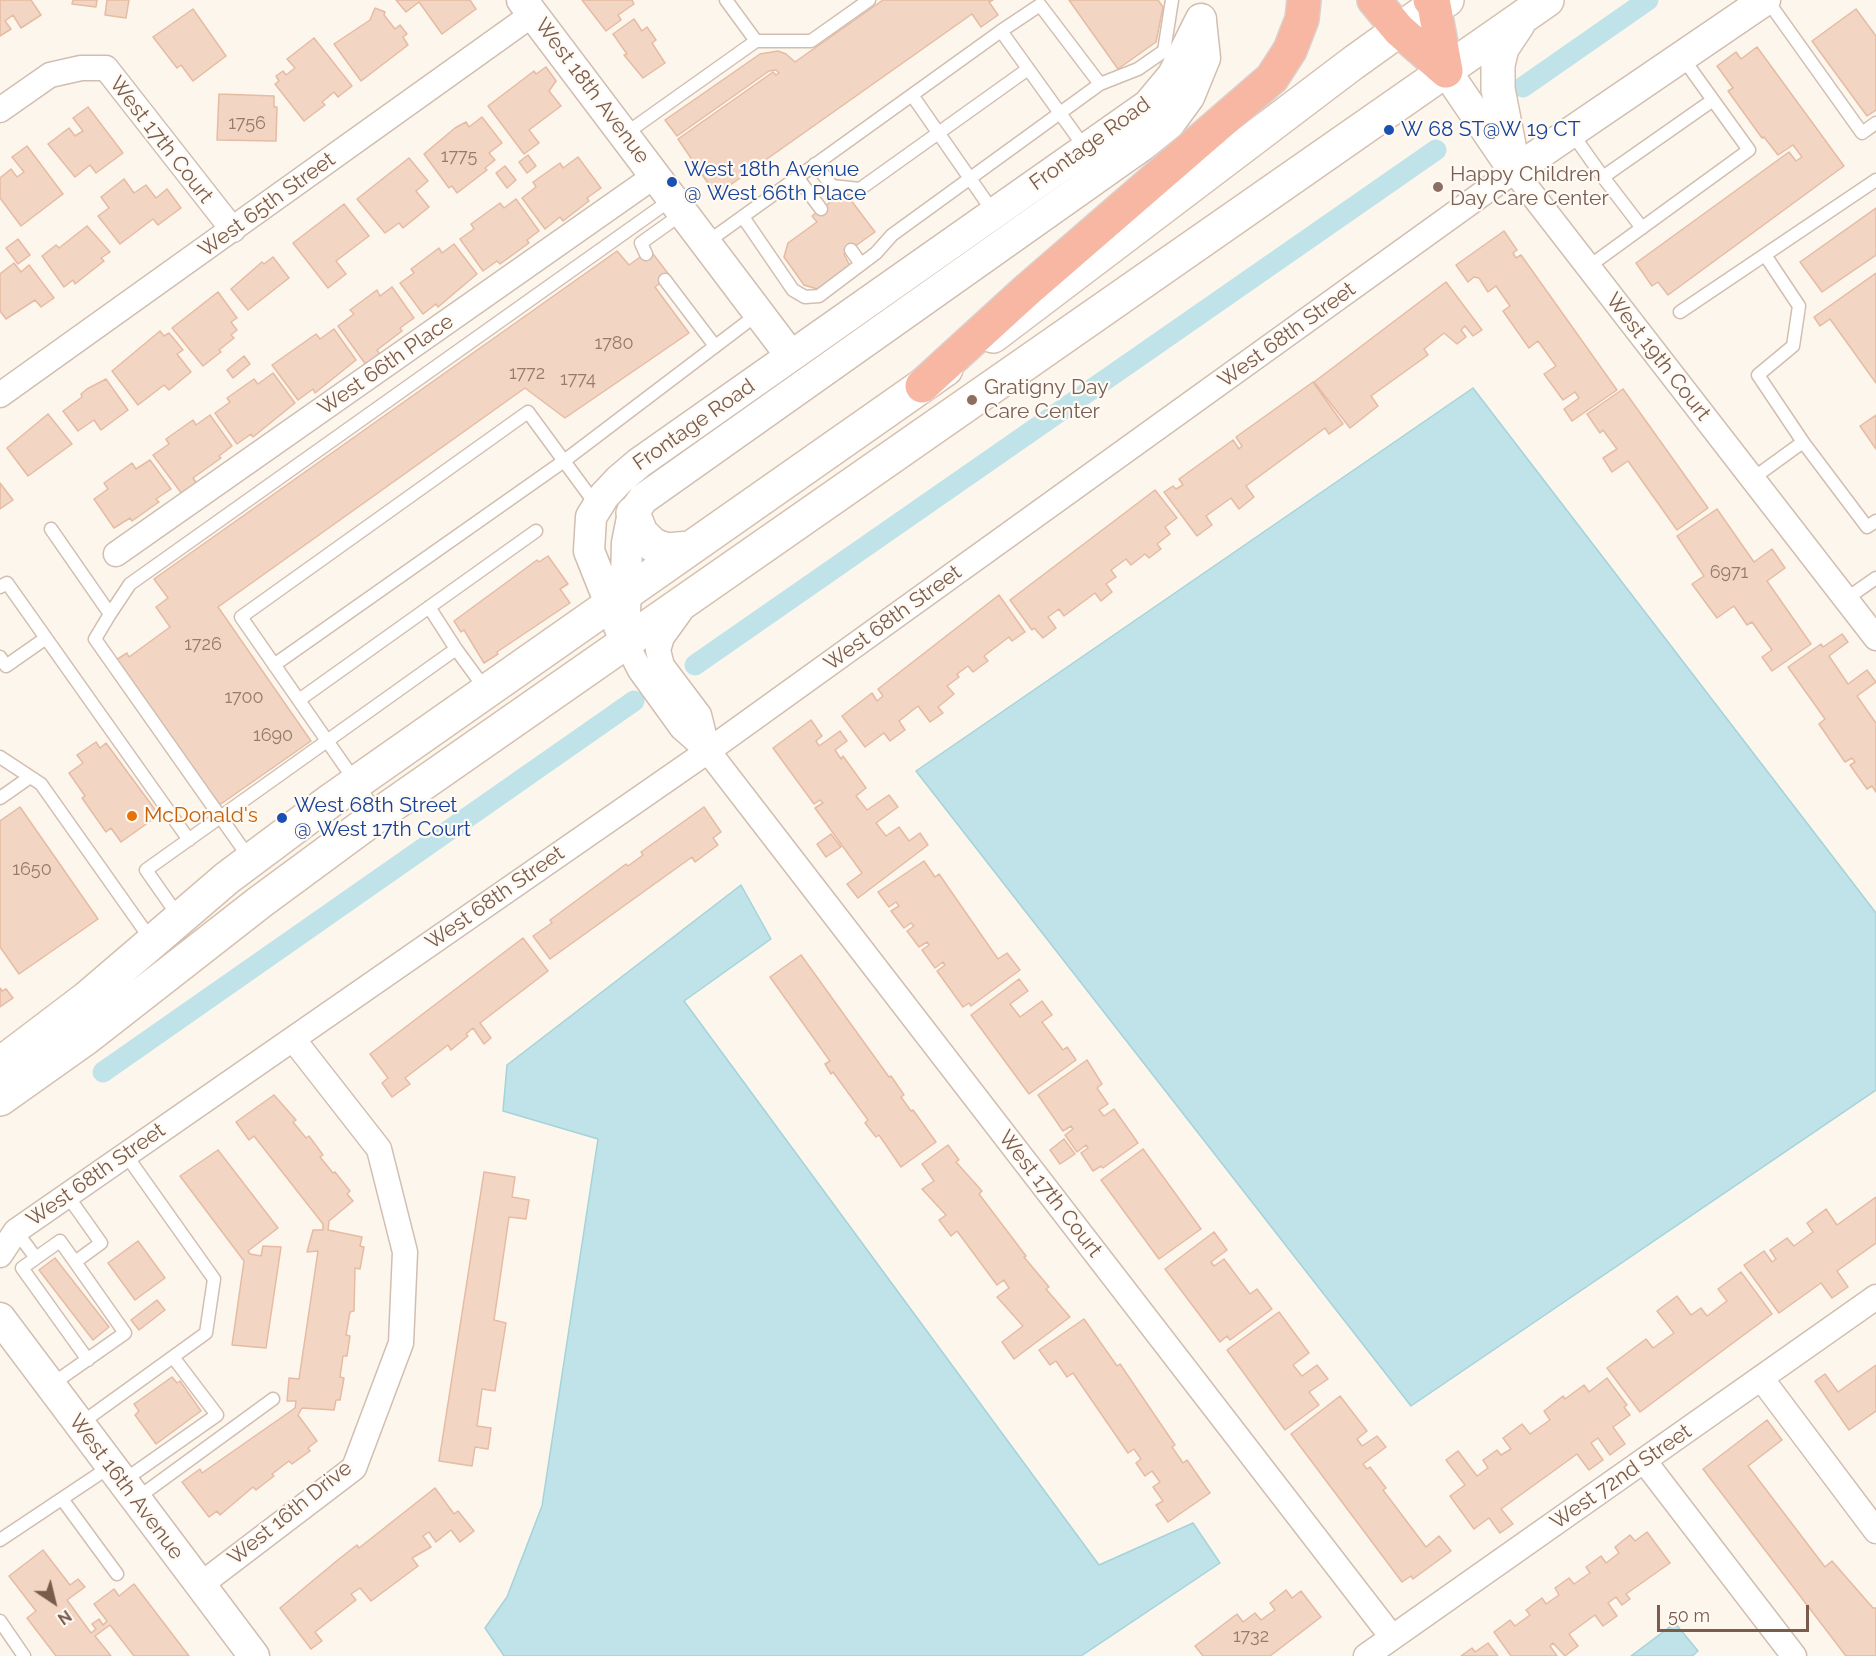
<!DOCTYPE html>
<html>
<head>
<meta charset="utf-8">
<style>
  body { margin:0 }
  #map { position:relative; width:1876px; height:1656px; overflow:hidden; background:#fdf6ec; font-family:Raleway,sans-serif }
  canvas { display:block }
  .north { position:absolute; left:24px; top:1572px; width:60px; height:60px; -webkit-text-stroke:4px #fffaf3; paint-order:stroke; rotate:145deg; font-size:16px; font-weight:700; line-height:24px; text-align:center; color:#7a5c4d }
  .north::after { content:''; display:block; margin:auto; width:21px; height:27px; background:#7a5c4d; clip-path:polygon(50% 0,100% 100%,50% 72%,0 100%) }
  .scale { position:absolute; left:1657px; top:1605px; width:152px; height:27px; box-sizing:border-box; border:3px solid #7a5c4d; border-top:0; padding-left:8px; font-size:18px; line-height:21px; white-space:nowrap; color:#7a5c4d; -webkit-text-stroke:4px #fffaf3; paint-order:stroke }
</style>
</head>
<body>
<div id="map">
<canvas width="1876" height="1656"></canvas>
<div class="north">N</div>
<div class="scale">50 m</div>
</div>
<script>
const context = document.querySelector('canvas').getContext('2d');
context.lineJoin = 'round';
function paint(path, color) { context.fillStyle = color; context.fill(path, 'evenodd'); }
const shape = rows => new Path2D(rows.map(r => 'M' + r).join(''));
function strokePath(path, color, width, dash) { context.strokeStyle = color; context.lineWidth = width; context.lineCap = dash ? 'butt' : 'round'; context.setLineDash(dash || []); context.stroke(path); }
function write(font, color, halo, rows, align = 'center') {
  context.font = font + ' Raleway,sans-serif'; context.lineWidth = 4.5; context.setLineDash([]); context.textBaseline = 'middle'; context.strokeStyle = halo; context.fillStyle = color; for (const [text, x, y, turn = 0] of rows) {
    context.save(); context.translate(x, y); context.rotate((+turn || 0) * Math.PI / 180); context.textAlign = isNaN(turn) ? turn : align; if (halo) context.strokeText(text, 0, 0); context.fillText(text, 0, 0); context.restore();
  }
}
const water = shape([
  [1473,388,1876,913,1876,1090,1411,1406,916,771,1473,388],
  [741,885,771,939,684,1001,1099,1565,1193,1523,1220,1563,1081,1656,504,1656,485,1628,507,1597,542,1506,598,1139,503,1111,507,1065,741,885],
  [1675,1623,1698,1651,1692,1656,1631,1656,1675,1623]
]);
const canal = shape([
  [1523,87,1648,0],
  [695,665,1436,150],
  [103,1072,634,701]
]);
const building = shape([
  [0,0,31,0,41,15,21,28,13,15,5,21,11,29,0,36,0,0],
  [73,0,97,0,96,7,72,4,73,0],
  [107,0,129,0,126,18,105,15,107,0],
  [396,0,470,0,476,9,442,34,419,2,406,12,396,0],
  [582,0,632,0,634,4,618,15,621,20,606,31,582,0],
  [883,0,993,0,989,2,998,15,981,27,972,14,716,195,678,139,773,72,776,75,779,73,776,70,769,71,677,136,665,120,760,54,778,51,786,54,795,62,883,0],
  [1069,0,1158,0,1163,7,1156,42,1118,69,1069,0],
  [375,8,385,12,384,15,395,29,400,25,407,34,403,37,408,45,361,81,334,44,370,20,375,8],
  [193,9,226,56,193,81,181,65,177,68,153,37,193,9],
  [1856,9,1876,36,1876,110,1867,116,1812,41,1856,9],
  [634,19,642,31,647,27,656,40,652,43,665,63,643,78,624,55,627,54,613,34,634,19],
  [314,38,352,86,338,97,334,92,322,102,325,105,304,121,275,84,279,81,276,76,283,71,286,75,295,68,287,59,314,38],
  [1757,47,1844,166,1668,295,1658,282,1652,286,1636,263,1789,152,1796,161,1802,157,1793,145,1778,155,1764,137,1762,138,1728,91,1733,88,1717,66,1736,52,1741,59,1757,47],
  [546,67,556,81,549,91,561,106,529,130,539,143,524,154,488,106,534,71,536,74,546,67],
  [219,94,274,96,274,107,277,107,276,141,217,140,219,94],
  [88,107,123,153,96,173,90,165,75,177,48,144,69,128,75,136,83,131,73,118,88,107],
  [482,117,502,143,489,153,495,160,485,168,487,170,457,193,452,186,449,188,424,154,455,128,466,122,469,127,482,117],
  [27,146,63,194,21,226,0,198,0,178,11,169,17,177,24,172,12,157,27,146],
  [528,155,536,166,527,173,519,162,528,155],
  [578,157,601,188,587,198,589,201,563,221,560,217,545,229,522,198,536,187,533,182,560,163,563,168,578,157],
  [409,158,428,181,416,191,429,207,403,228,399,223,385,233,357,199,409,158],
  [505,166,516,180,507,188,496,173,505,166],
  [124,179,134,193,146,185,156,198,167,189,181,208,158,225,153,219,120,244,98,216,109,208,101,197,124,179],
  [844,191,875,232,844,254,850,266,817,289,804,285,784,257,788,243,817,222,812,216,833,200,830,197,844,191],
  [516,199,539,231,527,240,529,243,500,264,497,261,483,271,460,239,474,229,471,224,500,203,504,208,516,199],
  [344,204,369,236,336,261,346,274,328,288,293,243,344,204],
  [1876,208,1876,255,1822,292,1800,262,1876,208],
  [87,226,110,252,101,258,104,261,75,284,73,280,64,287,42,256,56,245,59,248,87,226],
  [1504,231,1517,250,1513,253,1516,258,1521,255,1617,390,1572,421,1564,409,1579,398,1575,392,1563,400,1544,374,1556,366,1538,341,1529,348,1503,311,1510,306,1496,286,1488,292,1479,278,1474,277,1468,282,1456,265,1504,231],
  [18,239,30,255,18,264,6,248,18,239],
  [454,244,477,274,438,307,436,304,423,314,400,283,414,273,411,269,439,248,442,253,454,244],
  [650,250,670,276,655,287,689,333,565,418,525,388,218,607,311,741,218,806,116,660,127,653,129,657,170,627,156,607,168,598,154,579,617,251,629,265,650,250],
  [273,257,289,278,248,310,231,289,262,262,264,264,273,257],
  [14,263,21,272,29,265,54,298,41,307,35,300,6,319,0,311,0,274,14,263],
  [1876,273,1876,383,1830,319,1820,326,1814,317,1876,273],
  [1446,282,1482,330,1473,336,1465,326,1461,330,1466,337,1457,344,1444,333,1424,349,1428,355,1371,396,1378,406,1350,428,1314,382,1446,282],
  [392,287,414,318,400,328,402,331,377,350,383,359,369,369,338,326,354,314,350,310,377,290,380,296,392,287],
  [218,292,237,318,231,322,237,330,231,335,234,338,219,350,221,352,203,366,172,328,218,292],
  [334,329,356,360,315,393,313,389,298,400,272,365,316,334,320,339,334,329],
  [160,331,164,336,169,333,183,350,177,354,191,372,169,390,164,385,138,405,112,371,160,331],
  [244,356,250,364,233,378,227,370,244,356],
  [273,373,295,403,253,437,251,434,237,444,215,413,230,402,227,398,254,379,258,384,273,373],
  [106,379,128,410,101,430,94,420,78,431,63,411,82,397,81,394,87,389,106,379],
  [1313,382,1343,424,1329,434,1325,428,1246,486,1254,497,1239,509,1231,498,1206,516,1212,525,1197,536,1164,492,1173,486,1176,489,1183,485,1179,479,1233,440,1239,449,1242,446,1236,437,1313,382],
  [1623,389,1708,508,1677,530,1628,461,1612,472,1603,458,1617,449,1603,430,1600,433,1587,414,1623,389],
  [48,414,72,444,28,476,7,448,48,414],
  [210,415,232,446,219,456,221,458,193,478,200,488,185,498,153,455,169,444,166,439,193,420,196,425,210,415],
  [1876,415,1876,449,1860,426,1876,415],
  [150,460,171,489,156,499,159,502,132,521,130,518,114,528,94,499,108,489,104,483,132,463,136,469,150,460],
  [0,483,13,500,0,509,0,483],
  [1155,490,1177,518,1165,527,1170,534,1157,544,1161,549,1149,558,1145,554,1131,565,1126,559,1111,570,1116,577,1106,584,1112,592,1101,601,1095,593,1064,616,1059,609,1048,617,1056,628,1043,638,1034,628,1032,630,1010,600,1155,490],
  [1717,509,1754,562,1772,549,1785,568,1767,581,1811,644,1772,671,1762,657,1772,650,1752,622,1747,625,1734,606,1717,618,1692,584,1704,576,1677,536,1717,509],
  [548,556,568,584,560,589,570,603,497,652,498,654,484,663,464,630,461,632,454,621,537,560,539,562,548,556],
  [999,595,1025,632,1012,641,1009,637,984,656,988,661,973,672,968,666,957,674,959,677,947,686,954,694,938,707,943,713,930,722,918,706,899,721,905,730,890,741,884,733,865,747,842,716,872,693,877,701,883,696,878,689,999,595],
  [1842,634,1848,642,1829,656,1848,684,1867,670,1876,682,1857,696,1876,723,1876,792,1872,786,1867,789,1850,765,1855,762,1852,758,1845,762,1819,724,1825,719,1788,667,1821,644,1823,647,1842,634],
  [811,720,822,736,816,741,819,746,840,731,847,741,835,750,841,759,843,756,866,788,856,796,867,810,889,795,898,807,876,823,886,836,899,827,909,841,920,833,928,845,858,898,847,884,862,873,815,808,823,803,820,800,814,804,773,748,811,720],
  [96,742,100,748,106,743,159,815,121,842,111,828,106,832,82,798,85,796,69,773,83,763,77,755,96,742],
  [20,807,98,919,19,974,0,947,0,821,20,807],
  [704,807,721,832,713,838,718,845,695,862,692,857,550,959,533,936,552,923,550,920,626,864,628,866,643,855,641,852,704,807],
  [831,834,841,847,826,857,817,844,831,834],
  [924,861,935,877,939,874,998,959,1007,953,1020,970,971,1006,969,1003,963,1007,937,971,945,965,943,962,935,968,922,950,929,945,927,942,919,947,907,931,914,926,911,923,904,928,891,911,899,906,896,902,889,907,878,892,924,861],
  [523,938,548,971,480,1023,491,1038,484,1044,473,1028,466,1034,468,1036,451,1050,448,1045,405,1078,410,1084,392,1097,382,1083,388,1078,370,1054,523,938],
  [801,955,889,1077,891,1076,904,1095,901,1097,911,1111,913,1110,936,1142,901,1167,879,1135,876,1137,865,1123,868,1120,833,1072,831,1074,825,1064,830,1061,770,977,801,955],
  [1019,979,1028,991,1010,1004,1020,1017,1042,1001,1052,1015,1042,1022,1063,1050,1067,1047,1076,1060,1029,1094,971,1015,1019,979],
  [0,988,2,991,6,989,13,998,0,1007,0,988],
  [1087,1060,1102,1084,1097,1088,1108,1104,1099,1110,1104,1116,1114,1109,1138,1143,1103,1168,1101,1166,1093,1171,1081,1153,1088,1148,1086,1145,1077,1152,1065,1135,1073,1129,1071,1126,1063,1131,1038,1095,1087,1060],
  [274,1095,296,1120,293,1122,306,1138,309,1136,323,1155,320,1157,333,1173,335,1172,350,1191,347,1194,353,1201,329,1221,328,1230,362,1237,360,1246,364,1247,360,1269,355,1268,354,1311,350,1312,346,1335,350,1336,347,1356,343,1356,340,1377,344,1378,340,1400,336,1400,334,1410,302,1408,298,1415,317,1441,308,1448,310,1451,292,1464,289,1461,272,1474,274,1476,256,1490,253,1487,220,1515,217,1511,209,1517,182,1482,200,1469,202,1473,295,1408,296,1401,287,1401,289,1378,299,1379,318,1251,307,1252,313,1230,323,1230,323,1224,254,1136,249,1140,236,1122,274,1095],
  [1064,1139,1075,1154,1060,1164,1050,1150,1064,1139],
  [948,1145,959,1160,956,1162,982,1191,979,1194,1026,1256,1024,1257,1049,1287,1046,1289,1070,1317,1014,1359,1002,1342,1023,1326,997,1297,1009,1288,1004,1280,997,1285,957,1231,951,1236,939,1220,946,1215,922,1189,934,1181,922,1164,948,1145],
  [1143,1149,1201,1229,1159,1259,1101,1180,1143,1149],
  [218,1150,278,1228,248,1251,250,1254,261,1256,263,1246,281,1247,266,1348,232,1345,244,1261,180,1176,218,1150],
  [484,1172,515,1177,512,1197,529,1200,526,1219,509,1217,494,1320,506,1323,495,1391,482,1389,477,1426,491,1428,488,1449,475,1447,472,1466,439,1461,484,1172],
  [1876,1197,1876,1243,1837,1271,1848,1287,1832,1298,1821,1283,1779,1313,1744,1265,1764,1251,1772,1262,1776,1259,1770,1250,1787,1238,1794,1246,1813,1232,1807,1223,1826,1209,1837,1225,1876,1197],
  [1214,1232,1227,1250,1211,1262,1214,1266,1224,1259,1250,1294,1257,1289,1272,1309,1230,1340,1227,1336,1220,1342,1165,1269,1214,1232],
  [138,1241,165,1278,135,1300,108,1263,138,1241],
  [55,1258,109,1327,93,1340,39,1270,55,1258],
  [1741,1272,1772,1314,1640,1412,1607,1368,1646,1339,1653,1348,1674,1333,1657,1311,1677,1296,1691,1315,1701,1308,1707,1316,1727,1301,1718,1289,1741,1272],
  [157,1300,165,1310,139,1330,131,1320,157,1300],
  [1279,1312,1309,1353,1293,1365,1302,1376,1317,1365,1328,1379,1309,1392,1319,1405,1285,1430,1227,1350,1279,1312],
  [1084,1319,1117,1366,1120,1364,1175,1445,1172,1447,1183,1463,1187,1460,1210,1493,1168,1522,1156,1505,1163,1501,1153,1487,1160,1482,1152,1471,1145,1476,1136,1463,1141,1459,1134,1449,1128,1453,1073,1373,1067,1377,1056,1361,1050,1365,1039,1350,1084,1319],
  [1876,1365,1876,1411,1849,1430,1815,1381,1825,1374,1838,1392,1876,1365],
  [172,1377,177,1383,180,1381,201,1411,156,1444,135,1415,139,1411,134,1404,172,1377],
  [1607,1378,1627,1405,1624,1407,1630,1415,1613,1427,1625,1444,1610,1455,1598,1438,1591,1443,1603,1460,1589,1470,1577,1454,1501,1509,1513,1524,1500,1533,1489,1518,1474,1529,1450,1496,1465,1485,1446,1460,1458,1451,1477,1476,1488,1468,1483,1460,1497,1450,1501,1455,1511,1449,1503,1438,1522,1424,1530,1434,1550,1420,1544,1411,1563,1396,1565,1399,1584,1385,1589,1392,1607,1378],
  [1340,1396,1367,1431,1357,1439,1362,1446,1377,1436,1386,1447,1363,1464,1367,1469,1370,1467,1386,1488,1383,1490,1426,1547,1439,1536,1451,1551,1413,1579,1411,1576,1402,1582,1291,1434,1340,1396],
  [1767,1420,1782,1440,1748,1466,1825,1567,1832,1561,1873,1608,1876,1608,1876,1656,1846,1656,1703,1469,1767,1420],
  [435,1488,454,1514,458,1511,474,1531,460,1542,451,1530,436,1542,429,1532,423,1536,431,1547,412,1558,418,1566,371,1601,360,1588,351,1594,356,1600,315,1632,322,1641,311,1649,280,1608,339,1559,357,1545,359,1548,435,1488],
  [1647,1532,1670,1563,1626,1594,1630,1599,1622,1605,1616,1597,1608,1603,1617,1616,1603,1626,1595,1615,1569,1634,1578,1646,1565,1656,1553,1643,1550,1646,1557,1656,1511,1656,1494,1632,1510,1620,1515,1626,1530,1615,1526,1610,1542,1598,1546,1604,1559,1595,1555,1588,1569,1578,1574,1584,1590,1573,1586,1567,1601,1556,1606,1563,1619,1553,1615,1547,1630,1535,1635,1541,1647,1532],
  [43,1550,70,1585,78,1579,85,1587,67,1600,91,1633,96,1629,92,1624,99,1619,103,1625,107,1621,94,1604,114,1589,119,1596,134,1584,189,1656,134,1656,110,1625,95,1636,111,1656,56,1656,27,1618,36,1611,9,1576,43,1550],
  [1286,1590,1292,1598,1301,1591,1321,1617,1270,1656,1203,1656,1195,1646,1237,1614,1243,1622,1255,1613,1261,1620,1275,1610,1270,1603,1286,1590],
  [1488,1643,1498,1656,1461,1656,1472,1648,1475,1652,1488,1643]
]);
const service = shape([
  [726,0,756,41],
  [1767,0,1862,133,1876,123],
  [1100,84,1138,69,1164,51,1172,0],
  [912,95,994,213],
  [1571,132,1603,177],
  [625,134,756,41,811,41,869,0],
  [815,164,832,186,860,189,1028,69],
  [797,177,821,209],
  [743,217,793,290,805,297,819,296,876,253,892,235,1100,84,1040,5,1001,31],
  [1642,228,1603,177,1713,100],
  [706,243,1001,31,1085,148],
  [851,250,861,264],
  [646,254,641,243,683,213],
  [1765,255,1799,306,1793,346,1758,375,1803,442],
  [1588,267,1749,150,1682,57],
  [665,280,715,346],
  [1680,312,1876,180],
  [1752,479,1803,442,1867,527,1876,521],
  [51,529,110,614],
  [0,587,7,583,189,840],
  [1846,599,1876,578],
  [429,607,456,649],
  [0,657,6,666,46,638],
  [274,665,564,461,759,313],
  [299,700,536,531],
  [0,757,41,784,152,941],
  [0,798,30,777],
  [378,814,241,617,528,412,597,506],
  [250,859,95,639,110,614,130,584,672,199],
  [179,917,146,870,456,649,486,690],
  [16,1231,36,1258,22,1268,88,1360],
  [36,1258,60,1241,75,1262],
  [51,1385,125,1333,75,1262,101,1243,67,1195],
  [80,1424,206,1333,214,1279,126,1155],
  [123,1481,217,1415,173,1357],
  [62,1499,117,1574],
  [136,1499,273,1399],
  [0,1540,111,1466],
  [0,1621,24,1656]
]);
const minor = shape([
  [0,110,50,75,81,68,106,68,233,230],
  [0,395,533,14],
  [116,554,656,175],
  [680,612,662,637,658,650,662,666,699,715,708,751],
  [625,641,640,670,682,728,708,751,1392,1637],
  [0,1255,16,1231,708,751,1514,171,1876,638],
  [1761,1378,1876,1531],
  [1645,1462,1794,1656],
  [199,1586,354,1468,401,1343,405,1252,379,1149,293,1039],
  [1366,1656,1876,1297]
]);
const tertiary = shape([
  [522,0,791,356],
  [1446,71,1514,171,1765,0],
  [625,615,627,543,633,513,643,499,1143,145,1170,123,1189,97,1205,58,1201,21],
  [625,641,589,551,591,517,604,496,619,480,639,463,1148,105,1173,75,1201,19],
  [0,1318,254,1656]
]);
const secondary = shape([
  [1514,171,1498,89,1498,65,1502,48,1518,24],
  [993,336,1353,63,1434,5,1447,0],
  [633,513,641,533,653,545,667,550,690,548],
  [0,1064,87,998,227,878,330,801,946,369],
  [0,1099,86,1038,260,902,378,815,1547,0]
]);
const motorway = shape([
  [1374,0,1399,30,1446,71],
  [1430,0,1434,5,1446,71],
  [922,386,1026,291,1272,78,1290,50,1302,19,1304,0]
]);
const markers = [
  [1389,130,6,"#1a4fb4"],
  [672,182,6,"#1a4fb4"],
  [1438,187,6,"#8d6e63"],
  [972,400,6,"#8d6e63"],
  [132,816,6,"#e8710a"],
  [282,818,6,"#1a4fb4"]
];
const numberNames = [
  ["1756",247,124],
  ["1775",459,157],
  ["1780",614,344],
  ["1772",527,374],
  ["1774",578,380],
  ["6971",1729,573],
  ["1726",203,645],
  ["1700",244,698],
  ["1690",273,736],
  ["1650",32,870],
  ["1732",1251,1637]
];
const streetNames = [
  ["West 18th Avenue",592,91,53],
  ["West 17th Court",161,140,52],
  ["Frontage Road",1090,144,-36],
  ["West 65th Street",267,205,-36],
  ["West 68th Street",1287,335,-36],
  ["West 19th Court",1658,357,52],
  ["West 66th Place",386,365,-35],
  ["Frontage Road",694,425,-35],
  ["West 68th Street",893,618,-36],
  ["West 68th Street",495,898,-35],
  ["West 68th Street",96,1175,-35],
  ["West 17th Court",1050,1194,52],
  ["West 72nd Street",1621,1477,-35],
  ["West 16th Avenue",126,1487,53],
  ["West 16th Drive",290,1513,-39]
];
const transitNames = [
  ["W 68 ST@W 19 CT",1401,130],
  ["West 18th Avenue",684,170],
  ["@ West 66th Place",684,194],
  ["West 68th Street",294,806],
  ["@ West 17th Court",294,830]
];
const educationNames = [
  ["Happy Children",1450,175],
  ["Day Care Center",1450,199],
  ["Gratigny Day",984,388],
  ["Care Center",984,412]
];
const foodNames = [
  ["McDonald's",144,816]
];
paint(water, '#bfe3e8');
strokePath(water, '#a5d3da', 1.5);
strokePath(canal, '#bfe3e8', 21);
paint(building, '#f3d5c3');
strokePath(building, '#e6bba3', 1.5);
strokePath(service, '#d1beb0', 15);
strokePath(minor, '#d1beb0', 27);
strokePath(tertiary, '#d1beb0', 33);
strokePath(secondary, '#d6c0b0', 36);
strokePath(motorway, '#dad1cd', 36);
strokePath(service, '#fff', 12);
strokePath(minor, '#fff', 24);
strokePath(tertiary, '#fff', 30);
strokePath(secondary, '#fff', 33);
strokePath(motorway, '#f7b7a3', 33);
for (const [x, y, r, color] of markers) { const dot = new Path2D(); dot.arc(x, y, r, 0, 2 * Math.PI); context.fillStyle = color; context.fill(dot); strokePath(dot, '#fffaf3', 2); }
write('18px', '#987a6a', null, numberNames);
write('21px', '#7a5c4d', '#fffaf3', streetNames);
write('21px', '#164399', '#fffaf3', transitNames, 'left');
write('21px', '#785e54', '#fffaf3', educationNames, 'left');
write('21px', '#c56008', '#fffaf3', foodNames, 'left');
</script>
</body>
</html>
